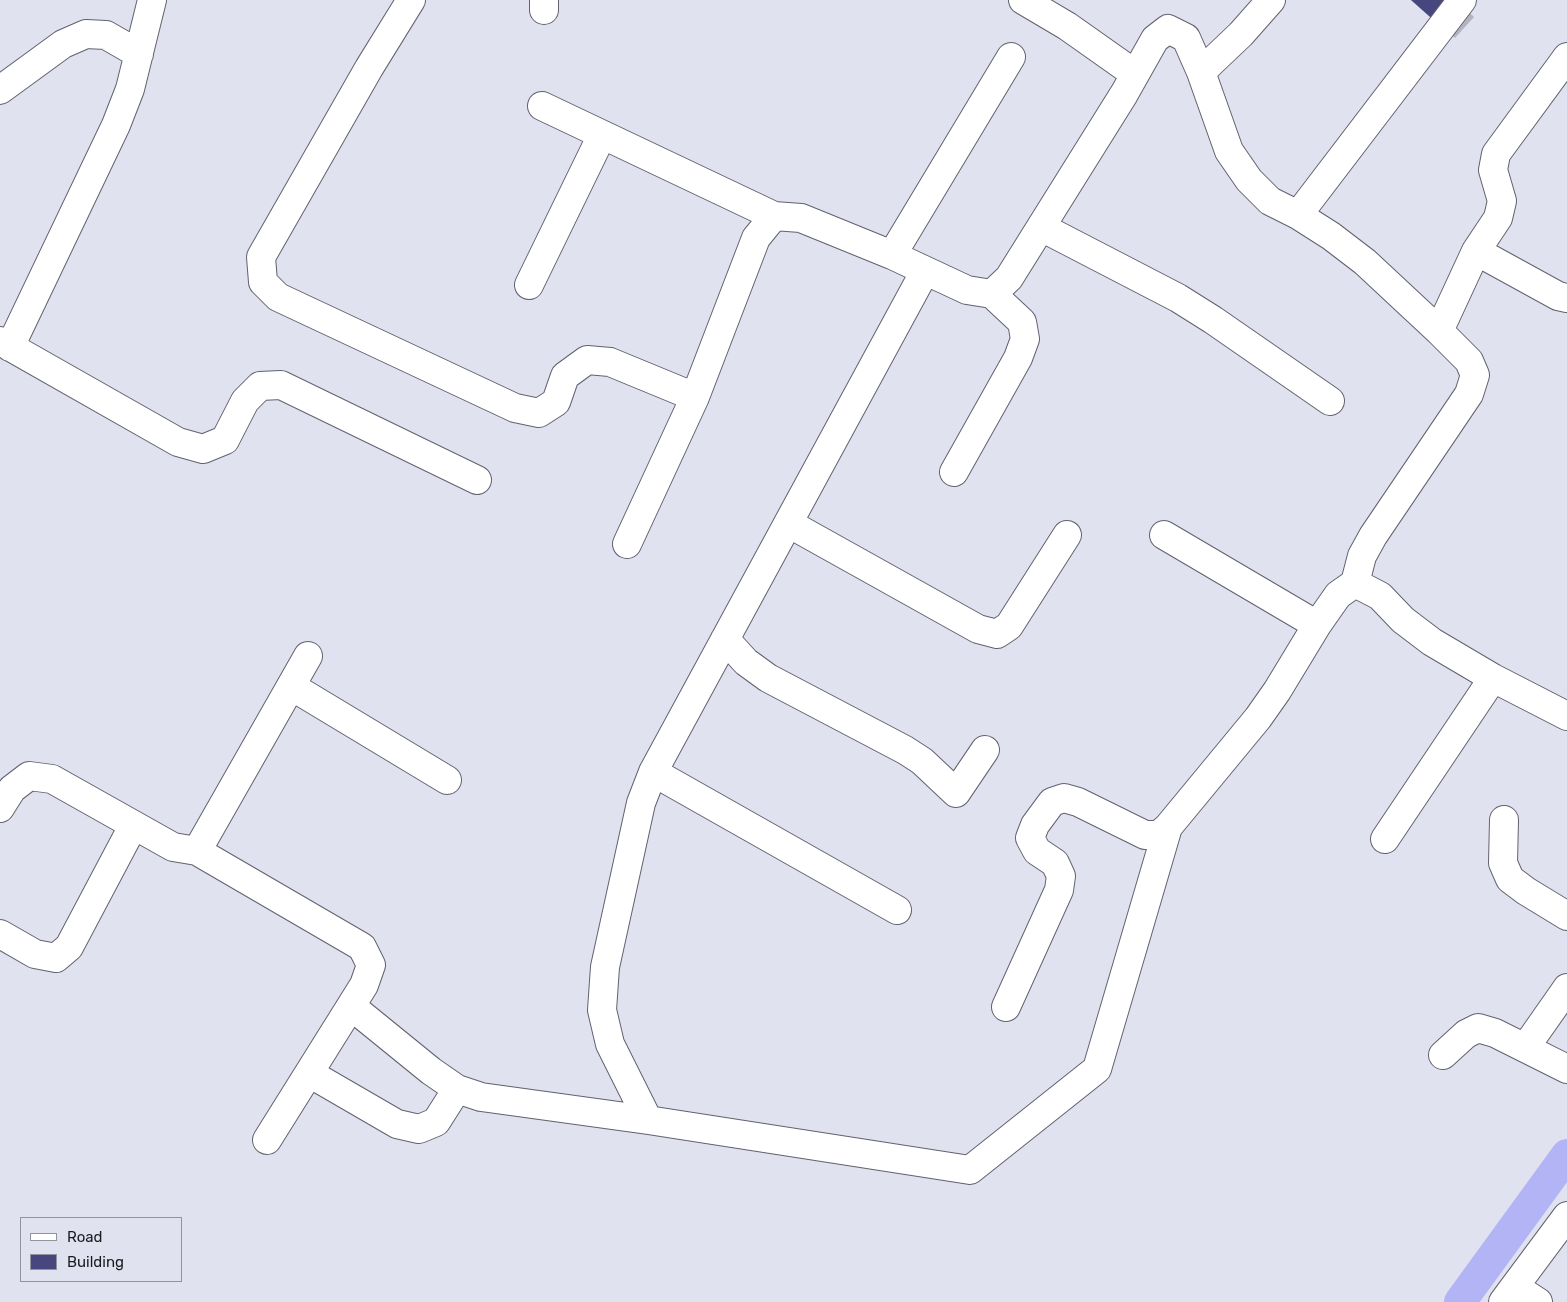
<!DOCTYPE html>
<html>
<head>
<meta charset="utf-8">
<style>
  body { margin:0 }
  #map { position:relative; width:1567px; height:1302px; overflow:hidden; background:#e1e2f0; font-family:Rubik,sans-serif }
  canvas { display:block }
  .legend { position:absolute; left:20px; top:1217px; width:162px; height:65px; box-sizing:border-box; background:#e1e2f0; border:1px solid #92939d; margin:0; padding:6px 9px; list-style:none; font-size:15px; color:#1b1c21 }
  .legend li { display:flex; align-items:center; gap:10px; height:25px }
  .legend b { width:25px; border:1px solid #92939d }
</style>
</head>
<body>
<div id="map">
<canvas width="1567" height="1302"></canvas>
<ul class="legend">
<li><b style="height:6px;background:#fff"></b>Road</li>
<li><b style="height:14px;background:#47467e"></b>Building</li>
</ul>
</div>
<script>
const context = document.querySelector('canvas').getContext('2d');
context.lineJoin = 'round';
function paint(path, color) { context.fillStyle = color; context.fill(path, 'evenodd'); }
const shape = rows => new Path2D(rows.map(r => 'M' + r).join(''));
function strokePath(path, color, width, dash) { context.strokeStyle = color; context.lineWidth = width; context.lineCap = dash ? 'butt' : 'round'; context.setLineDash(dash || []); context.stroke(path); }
const shadow = shape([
  [1411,0,1456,0,1474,17,1455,38]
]);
const canal = shape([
  [1460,1302,1567,1155]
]);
const building = shape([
  [1411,0,1458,0,1439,25]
]);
const street = shape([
  [411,0,369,68,261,257,263,282,278,297,515,408,539,413,556,402,565,376,587,360,610,362,695,397],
  [544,0,544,10],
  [1023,0,1067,26,1135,74],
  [1201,72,1241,34,1271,0],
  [0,90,63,44,86,34,106,35,139,54],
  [542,106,774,216],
  [1298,215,1462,0],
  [1041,227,1178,298,1213,320,1330,401],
  [1476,251,1558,296,1567,298],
  [892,255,1011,57],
  [529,285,602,135],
  [1439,331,1476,251,1498,218,1502,201,1493,170,1496,154,1567,57],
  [0,341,178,442,203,449,225,440,245,401,260,386,281,385,477,480],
  [10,347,116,125,130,89,152,0],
  [954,472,1018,358,1025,339,1022,322,992,294],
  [788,523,978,629,997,634,1009,626,1067,535],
  [1164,535,1317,625],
  [627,544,695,397,756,238,774,216,801,218,892,255,967,290,992,294,1009,278,1124,94,1155,39,1168,29,1186,38,1201,72,1229,151,1249,180,1270,201,1298,215,1331,236,1365,262,1439,331,1469,361,1475,375,1469,394,1373,536,1362,556,1355,583],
  [725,639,746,662,768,678,905,750,922,761,956,793,985,750],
  [291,686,447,780],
  [653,772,897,910],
  [0,808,12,789,29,776,52,779,173,847,197,851,308,656],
  [1504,820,1503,863,1510,879,1526,891,1567,916],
  [1385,839,1493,678],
  [197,851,362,947,371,965,364,985,267,1140],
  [0,934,35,954,56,958,69,947,133,826],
  [351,1006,431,1071,457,1089,481,1097,648,1120,970,1170,1097,1069,1168,827],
  [1006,1007,1059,890,1061,876,1055,863,1037,851,1030,838,1035,825,1052,802,1064,798,1078,802,1145,835,1159,835,1168,827,1258,718,1277,691,1317,625,1338,595,1355,583,1380,596,1403,620,1432,642,1493,678,1567,716],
  [1525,1048,1567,988],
  [1443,1055,1466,1034,1478,1028,1495,1033,1567,1069],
  [309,1073,397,1124,419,1129,436,1122,457,1089],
  [648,1120,610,1044,602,1010,605,967,641,803,653,772,925,271],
  [1515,1287,1538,1302],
  [1503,1302,1567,1216]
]);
paint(shadow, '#0003');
strokePath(canal, '#b3b4f5', 32);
paint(building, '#47467e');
strokePath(street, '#61626e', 30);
strokePath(street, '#fff', 28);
</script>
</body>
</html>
